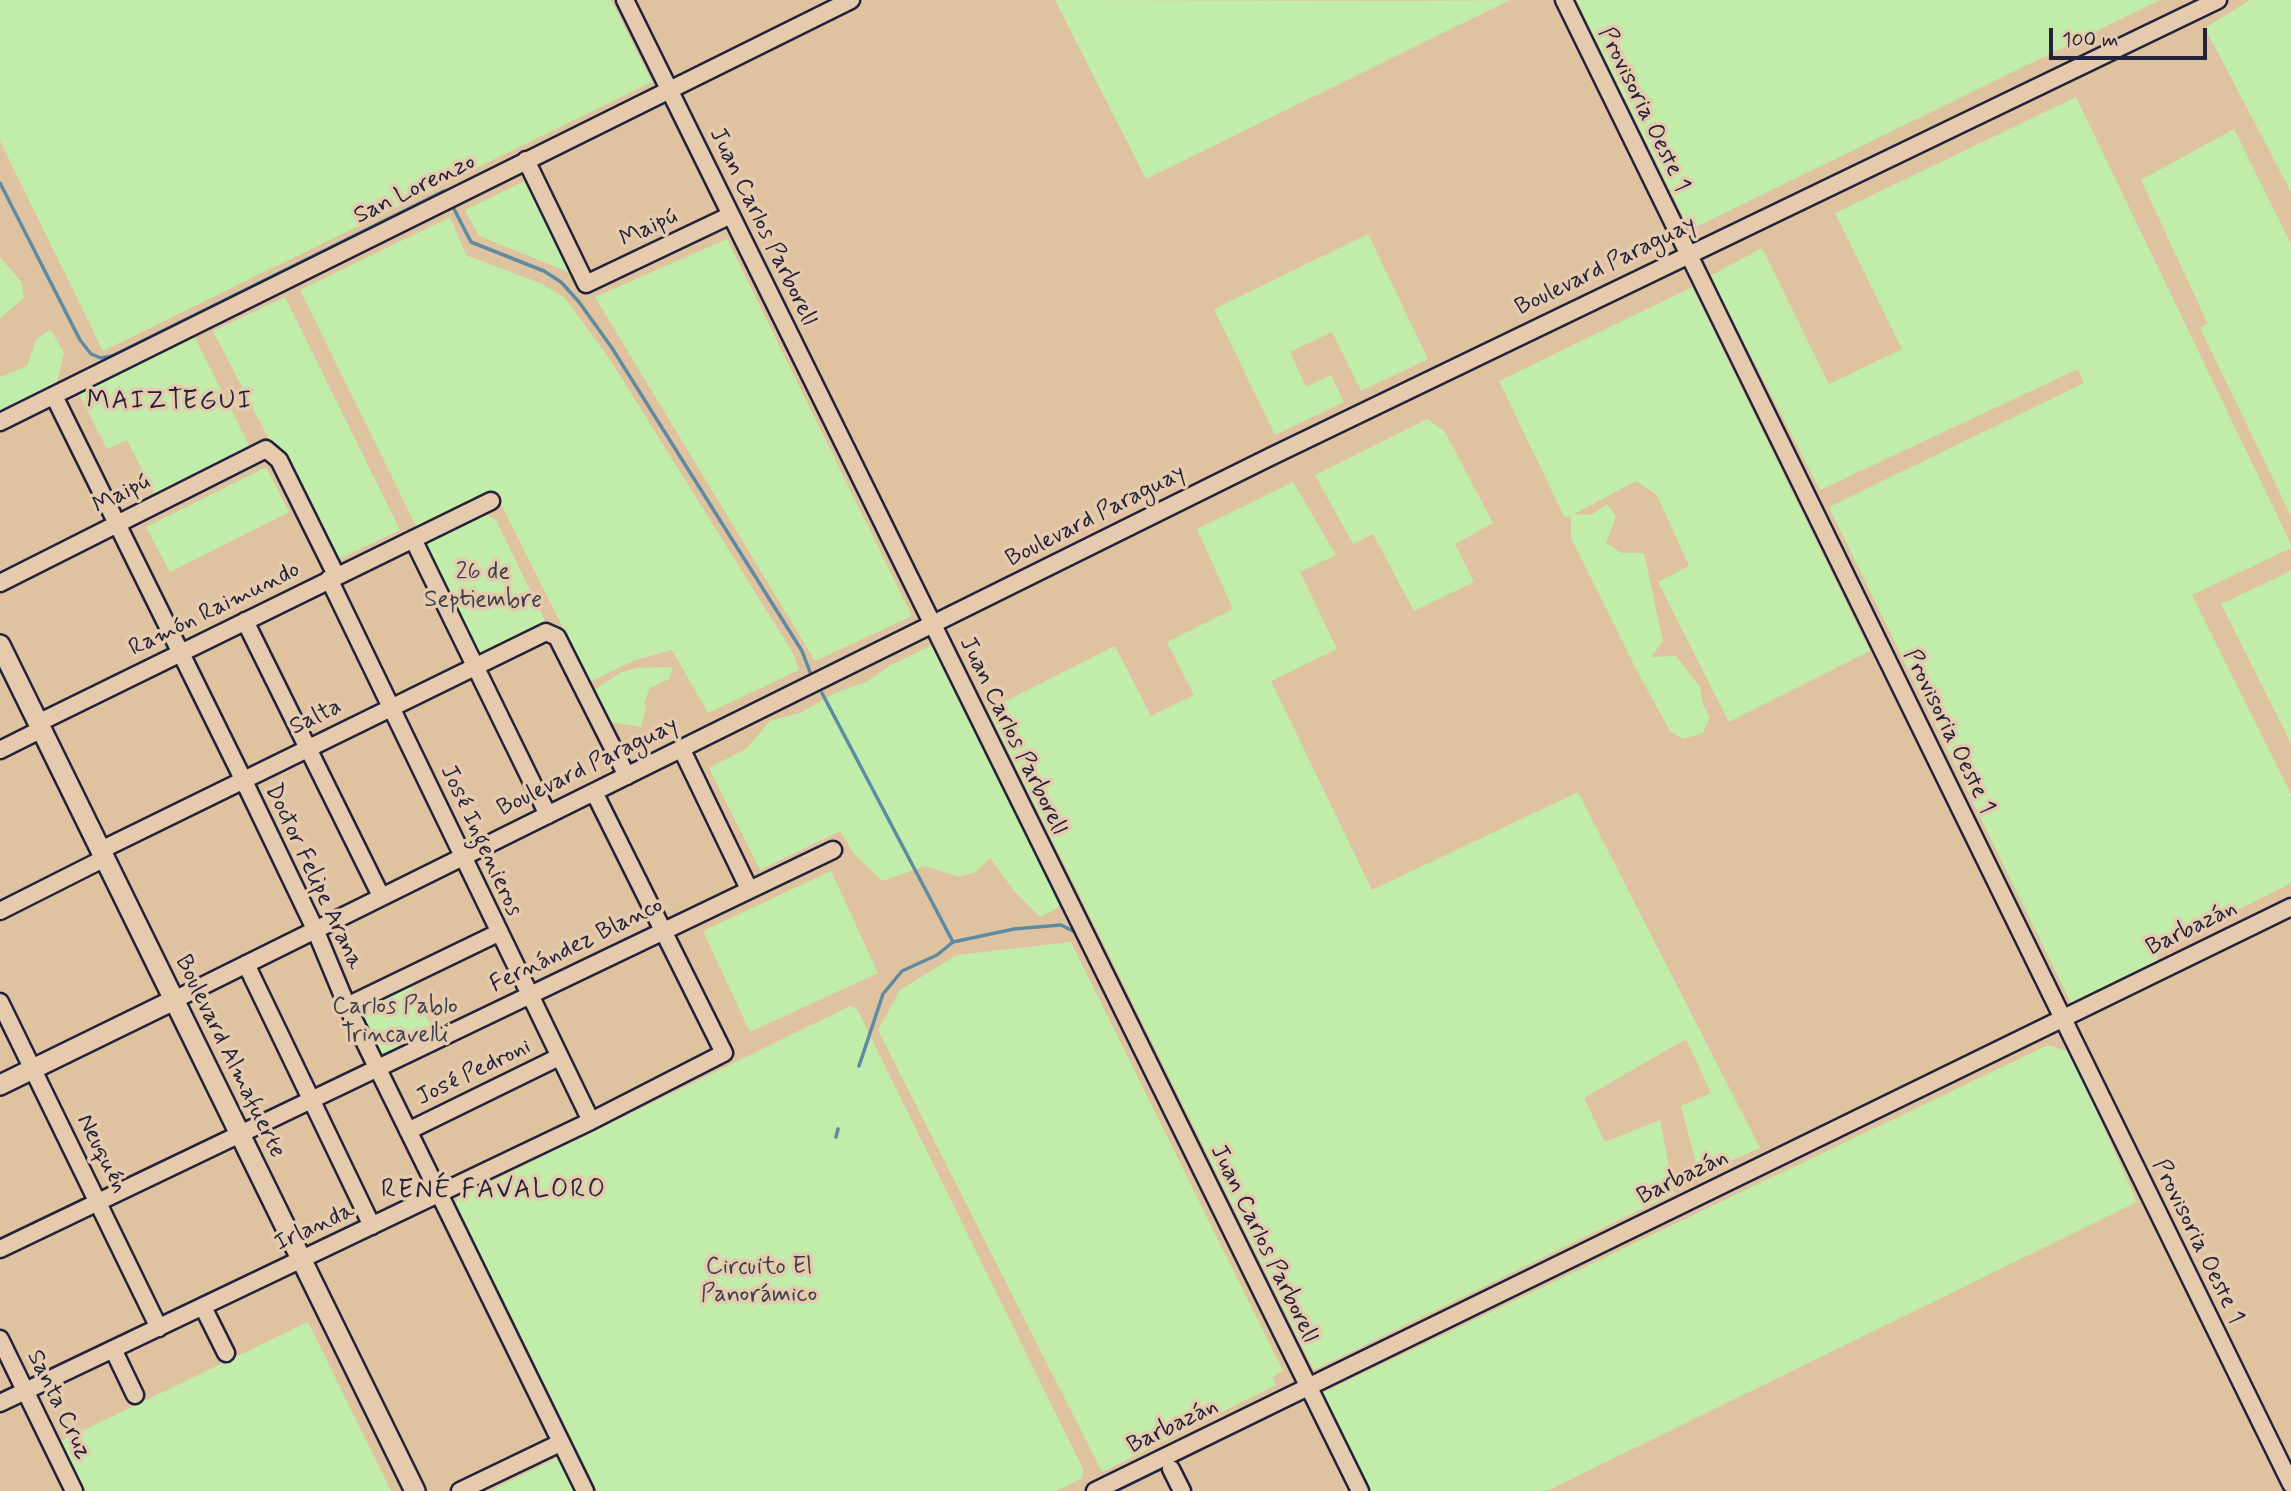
<!DOCTYPE html>
<html>
<head>
<meta charset="utf-8">
<style>
  body { margin:0 }
  #map { position:relative; width:2291px; height:1491px; overflow:hidden; background:#dfc3a1; font-family:Mynerve,sans-serif }
  canvas { display:block }
  .scale { position:absolute; left:2049px; top:28px; width:158px; height:32px; box-sizing:border-box; border:4px solid #22223b; border-top:0; padding-left:9px; font-size:21px; line-height:24px; white-space:nowrap; color:#22223b; -webkit-text-stroke:5px #e5caad; paint-order:stroke }
</style>
</head>
<body>
<div id="map">
<canvas width="2291" height="1491"></canvas>
<div class="scale">100 m</div>
</div>
<script>
const context = document.querySelector('canvas').getContext('2d');
context.lineJoin = 'round';
function paint(path, color) { context.fillStyle = color; context.fill(path, 'evenodd'); }
const shape = rows => new Path2D(rows.map(r => 'M' + r).join(''));
function strokePath(path, color, width, dash) { context.strokeStyle = color; context.lineWidth = width; context.lineCap = dash ? 'butt' : 'round'; context.setLineDash(dash || []); context.stroke(path); }
function write(font, color, halo, rows, align = 'center') {
  context.font = font + ' Mynerve,sans-serif'; context.lineWidth = 7; context.setLineDash([]); context.textBaseline = 'middle'; context.strokeStyle = halo; context.fillStyle = color; for (const [text, x, y, turn = 0] of rows) {
    context.save(); context.translate(x, y); context.rotate((+turn || 0) * Math.PI / 180); context.textAlign = isNaN(turn) ? turn : align; if (halo) context.strokeText(text, 0, 0); context.fillText(text, 0, 0); context.restore();
  }
}
const green = shape([
  [0,0,611,0,652,82,103,351,0,141],
  [1055,0,1407,1,1510,0,1146,179],
  [1576,0,2160,0,1690,230],
  [2250,0,2291,0,2291,192,2205,28],
  [2076,97,2291,544,2291,548,2192,595,2291,794,2291,883,2167,945,2155,938,2157,962,2072,1005,1829,507,2084,383,2078,369,1820,490,1710,276,1762,248,1829,384,1902,349,1835,213],
  [2234,129,2291,244,2291,516,2200,328,2208,324,2141,180],
  [527,180,573,274,479,236,465,210],
  [450,217,466,255,542,284,565,298,611,361,793,653,799,670,708,713,672,650,635,660,590,682,495,492,417,528,300,290],
  [1368,234,1428,359,1361,391,1332,332,1290,352,1306,387,1331,375,1344,402,1275,435,1214,309],
  [727,239,912,616,815,661,595,297],
  [0,257,22,283,24,298,0,318],
  [1692,287,1870,651,1729,722,1658,582,1689,566,1657,495,1636,481,1574,514,1591,515,1607,504,1616,516,1606,543,1622,553,1644,553,1663,641,1651,657,1676,656,1700,687,1703,705,1710,717,1703,733,1683,739,1670,731,1636,669,1571,538,1571,516,1565,518,1499,381],
  [285,297,400,530,337,560,285,453,271,443,213,331],
  [51,330,64,353,56,385,0,413,0,377,27,366,37,338],
  [193,334,250,447,156,497,127,440,107,449,78,392],
  [1427,419,1445,432,1493,523,1455,544,1474,582,1414,611,1373,534,1353,544,1315,475],
  [266,467,289,512,170,572,146,527],
  [1293,482,1336,555,1300,572,1337,649,1271,681,1372,890,1578,792,1760,1148,1699,1175,1681,1106,1711,1093,1686,1039,1584,1098,1605,1142,1660,1120,1674,1193,1314,1370,988,710,1115,646,1151,716,1194,695,1167,642,1233,609,1197,529],
  [485,514,496,520,545,621,543,627,479,659,424,544],
  [2291,571,2291,743,2221,604],
  [932,645,1060,901,1058,908,1040,917,1015,892,990,858,976,872,959,877,925,866,882,881,854,854,840,831,760,870,709,768,746,749,770,721,800,713,835,693,866,682,891,665],
  [673,667,669,679,650,688,644,702,646,707,641,727,610,722,594,690,620,673,636,668],
  [831,871,878,973,750,1032,703,931],
  [1071,942,1283,1371,1272,1377,1276,1385,1102,1472,878,1030,900,990,957,955],
  [409,983,435,1034,379,1057,359,1010],
  [850,1006,857,1009,1084,1471,1081,1479,1056,1491,597,1491,456,1204,458,1198],
  [2048,1045,2070,1052,2137,1202,1547,1491,1369,1491,1322,1393],
  [308,1322,391,1491,86,1491,61,1441],
  [559,1457,576,1491,490,1491]
]);
const stream = shape([
  [0,183,80,340,91,354,101,358,112,356,444,191],
  [453,207,471,242,544,271,561,282,579,302,612,348,802,651,810,672],
  [822,693,953,942,937,955,902,971,883,994,859,1066],
  [953,942,1014,929,1061,925,1075,932,1079,938],
  [836,1137,838,1129],
  [1245,1275,1297,1383],
  [1116,1491,1305,1398]
]);
const minor = shape([
  [625,0,1360,1491],
  [1564,0,2291,1484],
  [526,160,586,284,731,215],
  [54,396,243,779,315,929,347,1006,585,1491],
  [0,422,851,0],
  [413,539,548,815],
  [329,579,591,1121],
  [0,583,266,449,279,460,336,575],
  [245,621,381,896],
  [38,723,491,501],
  [0,750,42,729],
  [682,750,749,889],
  [101,850,546,632,557,637,627,776],
  [0,911,105,858],
  [246,964,372,1226],
  [174,1000,1272,456,2218,0],
  [0,1002,159,1328],
  [347,1006,498,933],
  [408,1131,559,1057],
  [0,1249,833,850],
  [203,1307,226,1353],
  [0,1339,74,1491],
  [113,1349,135,1395],
  [0,1403,591,1121,724,1053,594,792],
  [1171,1469,1182,1491],
  [460,1491,560,1443],
  [1095,1491,2291,907]
]);
const major = shape([
  [0,645,415,1491],
  [0,1085,174,1000]
]);
const streetNames = [
  ["Provisoria Oeste 1",1643,110,64],
  ["San Lorenzo",415,190,-26],
  ["Juan Carlos Parborell",762,227,64],
  ["Maipú",649,229,-25],
  ["Boulevard Paraguay",1606,267,-26],
  ["Maipú",122,495,-27],
  ["Boulevard Paraguay",1096,517,-27],
  ["Ramón Raimundo",215,610,-26],
  ["Salta",316,718,-26],
  ["Provisoria Oeste 1",1948,732,64],
  ["Juan Carlos Parborell",1012,736,64],
  ["Boulevard Paraguay",588,768,-26],
  ["José Ingenieros",480,841,65],
  ["Doctor Felipe Arana",313,877,65],
  ["Barbazán",2192,929,-26],
  ["Fernández Blanco",577,946,-26],
  ["Boulevard Almafuerte",229,1057,64],
  ["José Pedroni",474,1073,-26],
  ["Neuquén",101,1154,63],
  ["Barbazán",1683,1178,-26],
  ["Irlanda",315,1228,-25],
  ["Provisoria Oeste 1",2197,1242,64],
  ["Juan Carlos Parborell",1263,1244,64],
  ["Santa Cruz",58,1405,64],
  ["Barbazán",1173,1427,-26]
];
const parkNames = [
  ["26 de",483,573],
  ["Septiembre",483,601],
  ["Carlos Pablo",395,1008],
  ["Trincavelli",395,1036],
  ["Circuito El",759,1268],
  ["Panorámico",759,1296]
];
const neighbourhoodNames = [
  ["MAIZTEGUI",170,403],
  ["RENÉ FAVALORO",494,1192]
];
paint(green, '#c2eca9');
strokePath(stream, '#5e8ba2', 3.5);
strokePath(minor, '#22223b', 21);
strokePath(major, '#22223b', 24);
strokePath(minor, '#e5caad', 16);
strokePath(major, '#e5caad', 19);
write('24px', '#22223b', '#e5caad', streetNames);
write('24px', '#3a404c', '#e5caad', parkNames);
context.letterSpacing = '2px';
write('26px', '#22223b', '#e5caad', neighbourhoodNames);
context.letterSpacing = '0px';
</script>
</body>
</html>
